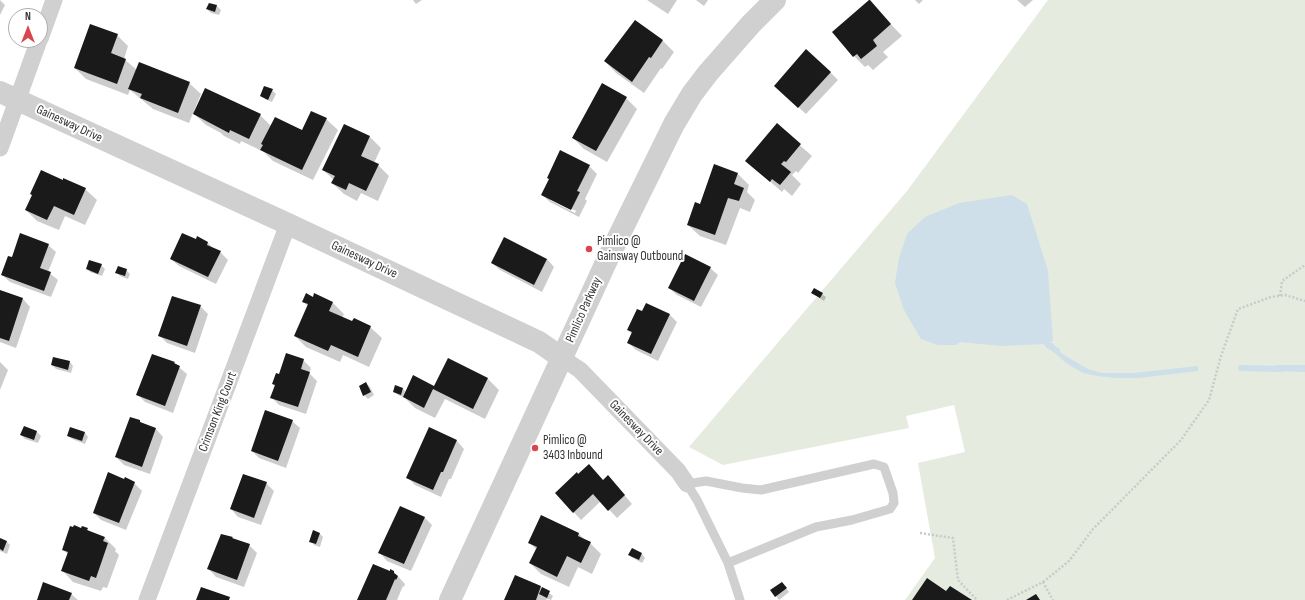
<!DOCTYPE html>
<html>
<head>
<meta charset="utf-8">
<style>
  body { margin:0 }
  #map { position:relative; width:1305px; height:600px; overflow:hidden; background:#fff; font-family:"Sofia Sans Condensed",sans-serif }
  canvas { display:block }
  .north { position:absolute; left:8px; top:8px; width:40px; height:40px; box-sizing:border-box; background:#fff; border:1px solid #adadad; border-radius:50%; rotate:0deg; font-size:11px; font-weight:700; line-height:16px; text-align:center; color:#333 }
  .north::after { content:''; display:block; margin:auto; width:14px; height:18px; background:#d9454e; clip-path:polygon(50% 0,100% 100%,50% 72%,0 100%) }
</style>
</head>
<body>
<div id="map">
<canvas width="1305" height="600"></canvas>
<div class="north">N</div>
</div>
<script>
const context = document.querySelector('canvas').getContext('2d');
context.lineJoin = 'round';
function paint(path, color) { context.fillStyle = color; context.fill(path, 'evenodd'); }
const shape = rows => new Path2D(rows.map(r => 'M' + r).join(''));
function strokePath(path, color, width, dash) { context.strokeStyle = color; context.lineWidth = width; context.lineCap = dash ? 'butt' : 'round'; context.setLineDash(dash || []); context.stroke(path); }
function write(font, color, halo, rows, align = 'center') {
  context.font = font + ' "Sofia Sans Condensed",sans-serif'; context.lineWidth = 4; context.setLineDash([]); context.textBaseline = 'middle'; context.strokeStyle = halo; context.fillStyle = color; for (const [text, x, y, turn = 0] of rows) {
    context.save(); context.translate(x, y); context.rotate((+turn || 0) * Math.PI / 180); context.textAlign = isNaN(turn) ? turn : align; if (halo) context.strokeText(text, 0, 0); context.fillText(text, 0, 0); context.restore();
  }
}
const green = shape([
  [1048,0,1305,0,1305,600,905,600,935,558,918,463,965,452,954,405,906,416,909,428,723,465,689,447,907,191]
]);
const water = shape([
  [1012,195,1027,204,1048,271,1053,341,1047,344,1002,346,960,342,956,345,938,345,921,339,904,310,895,283,899,258,907,234,925,217,959,203],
  [1053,343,1057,350,1067,357,1088,369,1102,373,1133,373,1198,366,1198,371,1139,378,1115,378,1097,376,1083,373,1066,363,1055,353,1050,344],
  [1275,365,1305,365,1305,372,1274,371]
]);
const shadow = shape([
  [0,0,5,5,0,15],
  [413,0,422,0,416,4],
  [647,0,677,0,668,14],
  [696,0,708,0,704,6],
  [915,0,923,0,919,4],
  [1017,0,1033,0,1025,7],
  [869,1,902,36,883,52,888,57,873,70,868,65,865,67,854,56],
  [209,4,217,6,221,10,219,15,211,13,207,9],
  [635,22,663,41,674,52,662,69,661,68,644,93,616,73,605,61],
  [117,35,128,46,124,59,137,70,189,83,201,94,194,111,196,112,260,115,271,126,302,131,326,119,338,130,313,180,273,161,261,149,260,150,241,141,240,144,224,136,221,133,206,125,193,113,189,123,153,109,130,90,128,95,86,79,75,68],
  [830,72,838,80,806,114,783,93],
  [272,90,276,94,272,102,265,99,261,96],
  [626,98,637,109,607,162,584,149,573,138],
  [777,125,812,156,798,173,796,171,792,175,801,184,792,196,784,189,782,192,747,161],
  [344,126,370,137,381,148,374,163,378,165,389,176,378,201,361,193,357,201,344,194,332,183,334,180,323,170],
  [561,152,589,166,597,174,585,199,587,201,579,217,550,202,542,195],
  [550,198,576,211,575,213,550,200],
  [738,174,749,185,747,192,755,200,750,212,740,208,726,245,700,236,688,225,700,205],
  [63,182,85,189,97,200,85,225,65,216,59,230,37,221,26,210],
  [198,238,208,243,214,249,220,252,228,260,216,284,179,266,171,259,196,241],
  [48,245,56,252,48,272,58,280,51,297,10,282,2,275,13,259],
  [547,259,554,267,542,292,500,270,492,263],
  [101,265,105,269,102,276,90,272,87,268],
  [710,268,718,275,701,307,677,295,669,288],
  [126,270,130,274,128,279,120,276,117,273],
  [814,289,826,297,824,301,812,293],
  [0,291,23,299,30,307,16,348,0,342],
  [313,298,333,303,344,314,342,318,370,327,382,338,369,367,343,355,340,362,306,347,295,336,308,306,303,302],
  [200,306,208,314,195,353,167,343,160,336],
  [642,312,669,314,677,322,658,361,636,350,629,343,632,334,628,330],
  [153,355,174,363,187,374,173,413,145,402,138,395],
  [303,360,311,368,309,373,317,381,306,414,279,405,271,397,275,386,273,384,279,375],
  [448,360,488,379,499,390,485,419,445,399,435,418,415,408,405,398,398,395,394,391,403,389,406,392,435,387],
  [0,362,8,370,0,390],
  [70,362,73,366,71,373,56,369,52,365],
  [366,383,370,387,374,395,368,399,364,395],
  [140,421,144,425,156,429,163,437,150,474,124,465,116,457],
  [292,421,300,428,286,468,259,458,252,451],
  [24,427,37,432,41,436,38,443,25,439,21,435],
  [429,429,457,441,464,449,451,479,449,479,441,497,415,485,407,477],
  [85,433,88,437,85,444,72,439,68,436],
  [579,475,615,484,632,504,617,518,601,501,581,520,556,493],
  [134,483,142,491,126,530,101,520,94,513],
  [266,483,274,491,261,525,238,517,231,509],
  [424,517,432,525,411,571,387,561,380,553],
  [541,517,579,534,585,540,590,543,601,554,592,574,578,567,569,587,541,574,530,563,536,549,529,542],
  [82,529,87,529,90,533,105,538,116,549,115,551,119,555,107,588,103,587,101,591,73,582,62,570,68,554,63,550],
  [319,533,323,537,320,547,314,545,311,541],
  [221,535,232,538,235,540,249,545,257,553,244,587,216,577,209,569],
  [0,539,7,542,10,545,7,554,0,551],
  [632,550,642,554,645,558,642,563,633,558,629,555],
  [390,572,394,572,405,584,404,587,403,586,397,600,358,600],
  [541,587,553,596,551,600,547,599,546,600,505,600],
  [785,587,789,592,779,600,776,596],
  [71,594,78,600,38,600]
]);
const stream = shape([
  [1047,344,1057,351],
  [1241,368,1281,369]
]);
const building = shape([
  [869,0,870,0,891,24,873,40,877,46,861,59,857,54,853,57,832,32],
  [209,3,217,5,215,12,206,9],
  [635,20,663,40,651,58,649,57,632,82,604,61],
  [90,24,118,34,111,53,126,59,117,84,74,68],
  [806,49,831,72,798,108,774,86],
  [139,62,190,82,178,113,140,98,142,94,128,89],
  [602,83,627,97,596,151,572,138],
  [264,86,273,89,268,100,260,96],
  [205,88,261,114,249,139,230,130,229,133,193,114],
  [311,111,327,118,302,170,260,150,263,145,261,144,275,117,302,130],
  [777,123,801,144,786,162,784,161,781,164,791,172,780,185,772,179,770,182,745,161],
  [344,124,370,136,361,156,379,164,366,191,349,183,346,190,331,183,335,176,322,170],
  [560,150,590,165,577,191,580,192,571,210,541,195,549,179,547,178],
  [714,164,738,173,734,184,744,188,739,201,728,198,715,235,687,225,695,202,700,204],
  [41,170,63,180,63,178,86,188,74,215,54,206,47,220,25,210,32,195,30,194],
  [20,233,49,244,40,268,51,272,44,291,1,275,8,256,12,257],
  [182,233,196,239,197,236,208,242,207,245,221,251,208,277,170,259],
  [504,237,547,259,534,285,491,263],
  [685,254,711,267,694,301,668,288],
  [89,260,102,264,98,274,86,269],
  [118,266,127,269,125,276,115,273],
  [814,288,823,293,820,298,811,293],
  [0,290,23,298,9,341,0,338],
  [306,293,313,297,314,293,333,302,329,311,352,321,354,318,371,326,358,357,331,345,328,351,294,336,308,304,302,302],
  [172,296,201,305,187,346,158,336],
  [646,303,670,314,651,354,627,343,632,332,627,330,637,309,642,311],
  [286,353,304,359,301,369,310,372,298,407,270,398,275,385,272,384,276,373,279,374],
  [152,354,175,362,174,363,180,366,165,406,136,395],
  [53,357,70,361,68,370,51,365],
  [448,358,488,378,473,409,433,389,424,408,403,397,413,375,434,386],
  [366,382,371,392,363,396,359,386],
  [395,385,403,388,401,395,393,392],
  [265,410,293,420,278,461,251,451],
  [130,417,140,420,140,422,156,428,142,467,115,457],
  [24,426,37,431,34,440,20,435],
  [70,427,85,432,82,441,67,436],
  [429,427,457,440,443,472,441,472,433,490,406,478],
  [589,464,603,480,608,475,625,495,608,511,593,494,573,513,555,493,577,472,578,474],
  [108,472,124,479,125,477,135,482,119,523,93,513],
  [243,474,267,482,254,518,230,509],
  [400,506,425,517,404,564,378,553],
  [541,515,579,533,578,536,591,542,581,563,567,556,557,577,529,563,537,547,528,543],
  [74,525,81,528,82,526,88,528,87,530,105,537,103,541,108,543,96,578,91,576,89,581,61,571,68,552,62,550,70,526,73,527],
  [313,530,320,533,316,544,309,542],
  [221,534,233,537,232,538,250,544,237,580,207,569],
  [0,538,7,541,3,551,0,549],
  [632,548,642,553,639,560,628,555],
  [373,564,390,571,390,569,394,571,394,573,398,576,396,580,395,579,386,600,357,600],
  [515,575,541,586,536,600,504,600],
  [927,578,946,591,950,586,972,600,912,600],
  [43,582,72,593,69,600,37,600],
  [782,582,787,588,775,597,770,590],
  [201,587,230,597,229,600,196,600],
  [542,587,550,591,547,598,539,594],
  [1036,594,1040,600,1026,600]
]);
const path = shape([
  [1280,296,1282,281,1305,265],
  [920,533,953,538,958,580,977,600],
  [1043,582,1069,561,1093,529,1181,440,1209,400,1221,356,1238,309,1271,297,1285,295,1305,301],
  [1007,600,1043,582,1053,600]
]);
const service = shape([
  [728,563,816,527,852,520,890,509,894,503,893,493,884,467,874,464,761,490,742,488,706,481,687,484,697,500,728,563,740,600]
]);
const minor = shape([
  [40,39,54,0],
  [0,148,39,40],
  [562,358,580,370,678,471,687,484],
  [147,600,288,224]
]);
const tertiary = shape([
  [0,92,288,224,539,342,562,358],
  [450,600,608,258,674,124,692,94,708,73,751,24,775,0]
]);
const markers = [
  [589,249,4,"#d9454e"],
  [535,448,4,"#d9454e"]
];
const streetNames = [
  ["Gainesway Drive",69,124,25],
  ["Gainesway Drive",364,260,25],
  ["Pimlico Parkway",584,310,-66],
  ["Crimson King Court",218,412,-69],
  ["Gainesway Drive",636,428,46]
];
const poiNames = [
  ["Pimlico @",597,242],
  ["Gainsway Outbound",597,257],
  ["Pimlico @",543,441],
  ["3403 Inbound",543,456]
];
paint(green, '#e5ebdf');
paint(water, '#cedfe9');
paint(shadow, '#0003');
strokePath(stream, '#cedfe9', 6);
paint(building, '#1a1a1a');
strokePath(path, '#cacaca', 2.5, [2, 2]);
strokePath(service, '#d0d0d0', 9);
strokePath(minor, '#d0d0d0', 17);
strokePath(tertiary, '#d0d0d0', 22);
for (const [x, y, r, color] of markers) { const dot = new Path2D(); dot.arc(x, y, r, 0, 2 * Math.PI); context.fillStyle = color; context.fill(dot); strokePath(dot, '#fff', 1.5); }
write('13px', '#333', '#fff', streetNames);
write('13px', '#333', '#fff', poiNames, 'left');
</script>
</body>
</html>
